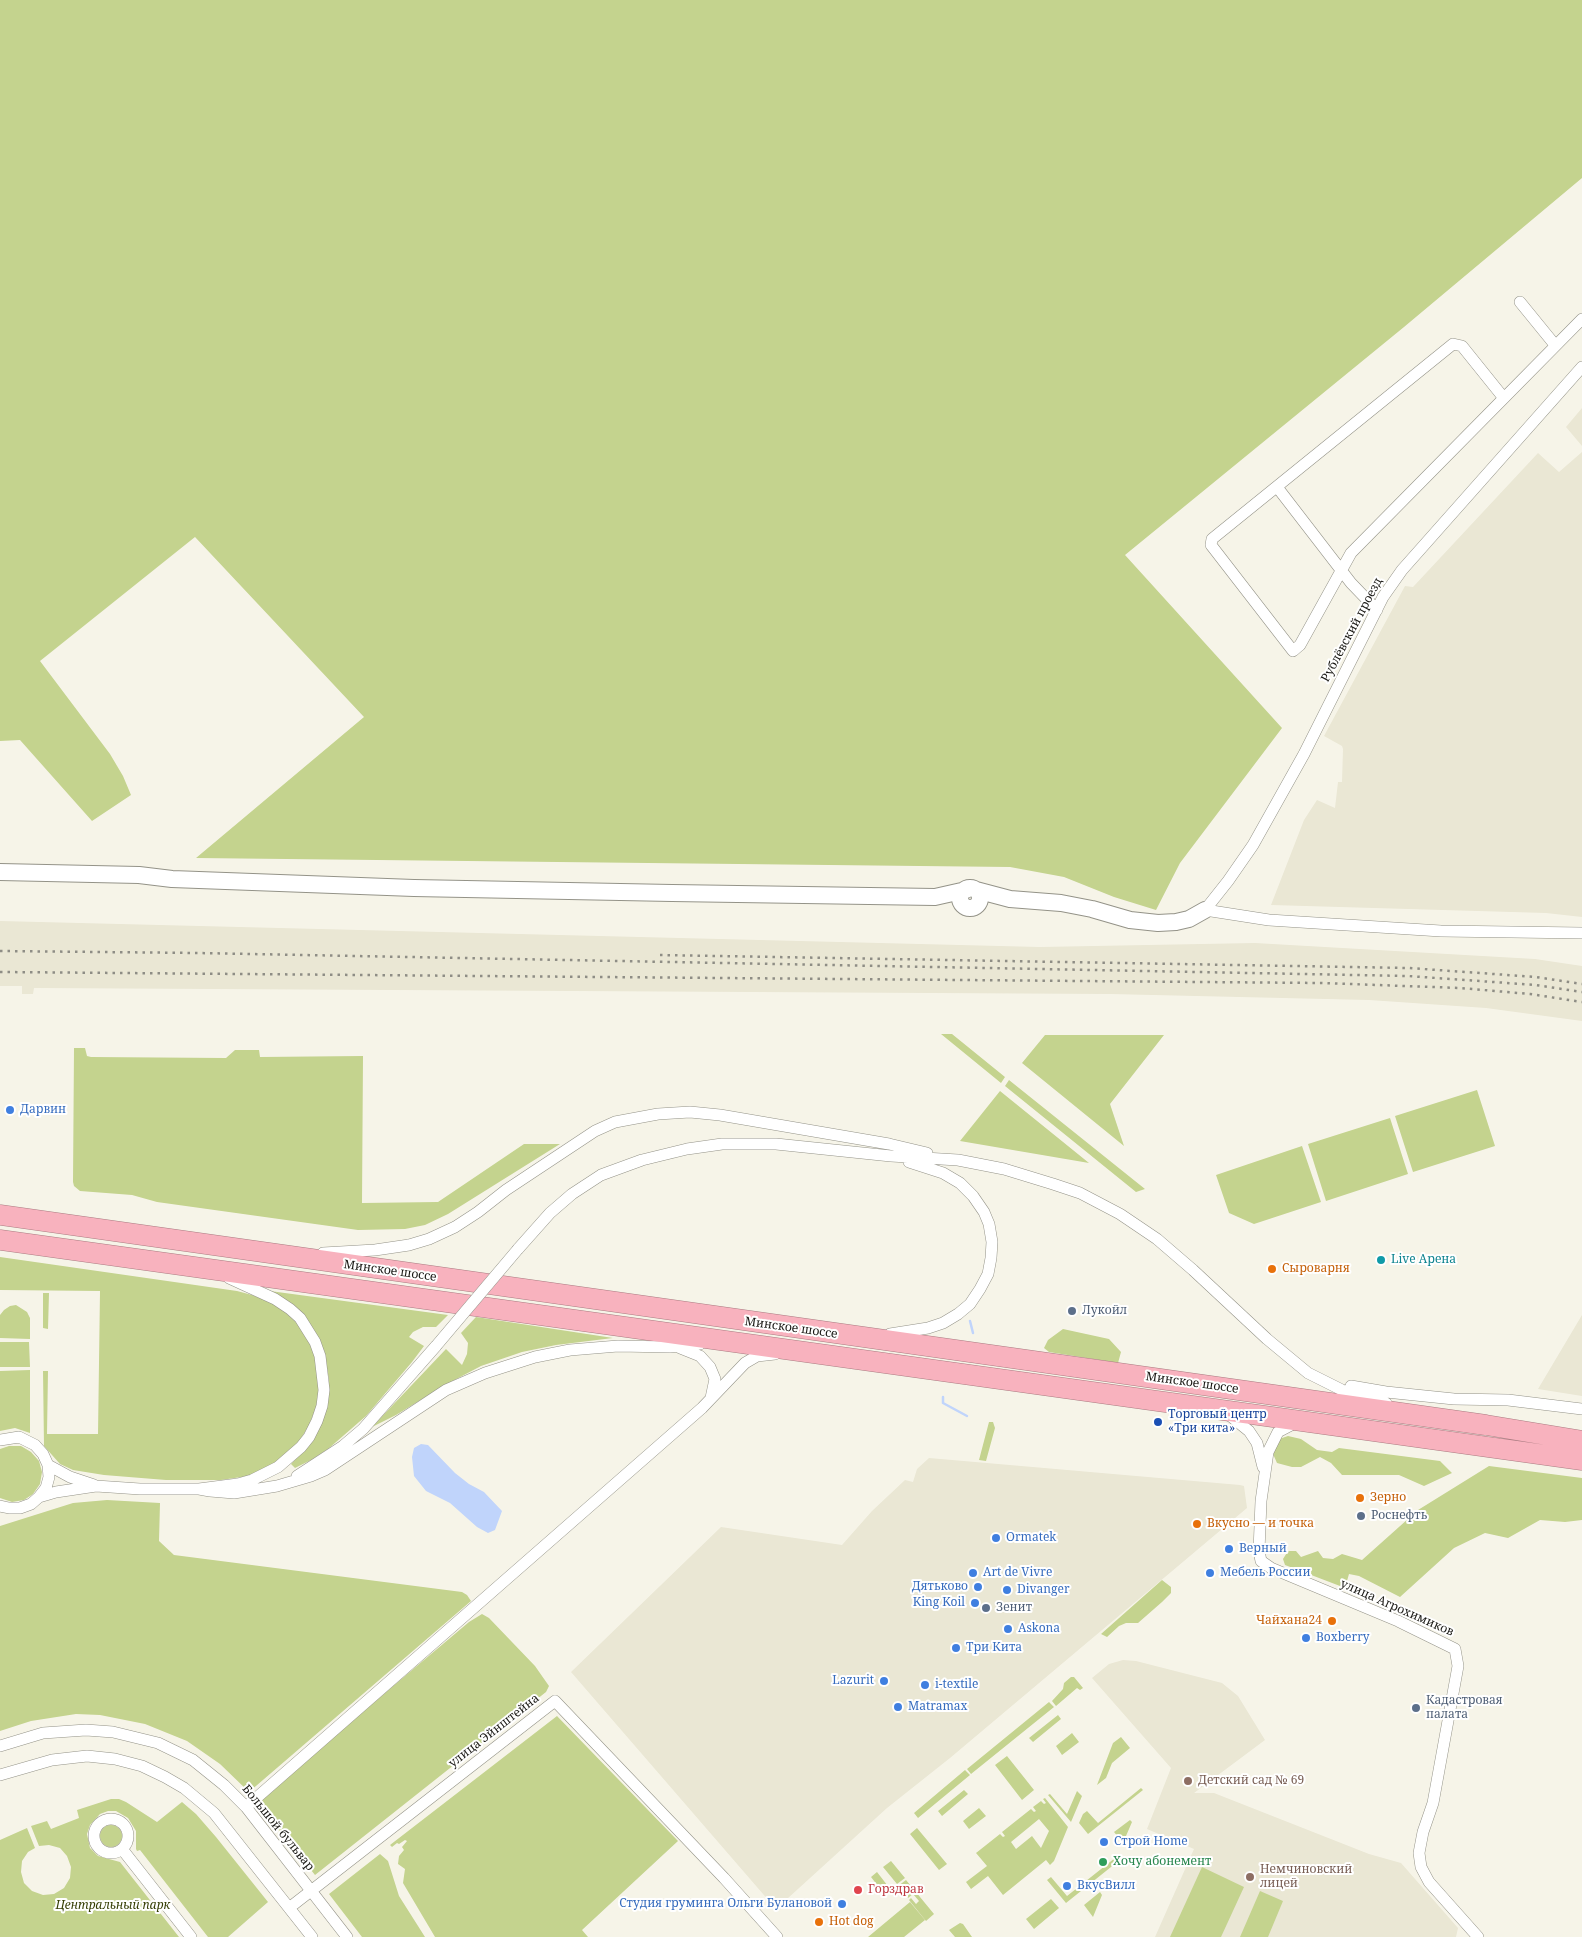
<!DOCTYPE html>
<html>
<head>
<meta charset="utf-8">
<style>
  body { margin:0 }
  canvas { display:block; background:#f6f4e8 }
</style>
</head>
<body>
<canvas width="1582" height="1937"></canvas>
<script>
const context = document.querySelector('canvas').getContext('2d');
context.lineJoin = 'round';
function paint(path, color) { context.fillStyle = color; context.fill(path, 'evenodd'); }
const shape = rows => new Path2D(rows.map(r => 'M' + r).join(''));
function strokePath(path, color, width, dash) { context.strokeStyle = color; context.lineWidth = width; context.lineCap = dash ? 'butt' : 'round'; context.setLineDash(dash || []); context.stroke(path); }
function write(font, color, halo, rows, align = 'center') {
  context.font = font + ' "Noto Serif",serif'; context.lineWidth = 4; context.setLineDash([]); context.textBaseline = 'middle'; context.strokeStyle = halo; context.fillStyle = color; for (const [text, x, y, turn = 0] of rows) {
    context.save(); context.translate(x, y); context.rotate((+turn || 0) * Math.PI / 180); context.textAlign = isNaN(turn) ? turn : align; if (halo) context.strokeText(text, 0, 0); context.fillText(text, 0, 0); context.restore();
  }
}
const built = shape([
  [1582,408,1582,446,1566,427],
  [1582,452,1582,917,1546,913,1271,905,1304,820,1317,800,1335,808,1338,782,1342,782,1343,749,1342,746,1324,736,1405,586,1413,587,1538,453,1559,472],
  [0,921,1040,947,1255,943,1535,959,1582,966,1582,1021,1486,1008,1369,1000,1110,994,34,988,33,994,22,994,22,986,0,986],
  [1582,1315,1582,1396,1538,1389],
  [929,1458,1240,1485,1244,1486,1247,1508,950,1758,887,1808,776,1909,571,1672,721,1527,842,1545,872,1511,905,1480,913,1482,917,1469],
  [1123,1660,1136,1661,1222,1683,1238,1696,1265,1740,1194,1793,1214,1793,1369,1854,1401,1863,1458,1928,1456,1937,1155,1937,1194,1849,1147,1829,1171,1768,1092,1678,1109,1664]
]);
const green = shape([
  [0,0,1582,0,1582,178,1404,327,1125,555,1282,728,1180,863,1156,910,1114,897,1064,877,1010,867,196,858,364,717,195,537,40,661,110,754,123,776,131,795,92,821,20,740,0,741],
  [941,1034,952,1034,1005,1077,1001,1083],
  [1045,1035,1164,1035,1110,1104,1124,1146,1022,1063],
  [74,1048,85,1048,87,1056,91,1057,226,1058,235,1050,259,1050,260,1057,363,1056,362,1203,438,1202,524,1144,560,1144,448,1214,425,1225,405,1229,358,1230,157,1202,132,1195,80,1191,74,1186,73,1182],
  [1009,1080,1145,1189,1136,1192,1005,1086],
  [1477,1090,1495,1146,1413,1172,1395,1116],
  [1000,1091,1089,1163,960,1141],
  [1390,1118,1408,1174,1326,1201,1308,1144],
  [1302,1146,1321,1202,1254,1224,1229,1213,1216,1175],
  [0,1257,237,1291,252,1295,270,1302,284,1311,301,1327,311,1345,317,1364,319,1385,317,1405,309,1425,299,1442,268,1469,248,1476,221,1480,166,1480,104,1475,73,1470,60,1464,44,1446,43,1371,48,1371,47,1434,98,1434,100,1291,0,1290],
  [270,1291,448,1315,436,1327,423,1327,413,1332,409,1337,424,1346,412,1362,366,1416,328,1449,311,1460,295,1468,291,1464,310,1444,328,1398,329,1380,324,1350],
  [43,1293,49,1293,48,1329,43,1328],
  [16,1305,27,1312,30,1318,30,1339,0,1338,0,1315,4,1310,10,1306],
  [476,1317,613,1338,556,1345,522,1352,481,1366,445,1385,396,1415,372,1427,446,1349,462,1365,467,1354,468,1343,461,1333],
  [1063,1329,1109,1339,1121,1352,1118,1363,1049,1352,1044,1348,1048,1340],
  [0,1342,29,1342,30,1367,0,1367],
  [30,1370,30,1433,15,1428,0,1431,0,1371],
  [989,1422,993,1422,995,1428,986,1461,979,1460],
  [1288,1436,1301,1439,1317,1450,1332,1452,1339,1448,1440,1461,1452,1473,1424,1486,1399,1475,1342,1475,1331,1463,1320,1457,1301,1467,1292,1467,1277,1463,1273,1454,1279,1439],
  [9,1446,21,1446,31,1452,39,1461,42,1472,40,1484,33,1494,24,1500,12,1502,0,1498,0,1449],
  [1489,1466,1582,1478,1582,1520,1565,1522,1540,1520,1508,1538,1485,1533,1454,1548,1400,1597,1359,1576,1349,1574,1347,1581,1340,1586,1285,1565,1283,1559,1288,1551,1296,1551,1301,1557,1318,1551,1323,1558,1333,1559,1342,1554,1362,1560,1418,1510],
  [107,1500,160,1503,159,1541,174,1555,462,1592,467,1595,471,1601,249,1792,220,1764,187,1741,145,1724,100,1715,76,1714,31,1721,0,1731,0,1526,73,1503],
  [1162,1580,1171,1587,1171,1593,1162,1602,1138,1623,1126,1623,1119,1626,1107,1637,1101,1634],
  [482,1614,489,1618,535,1666,549,1686,546,1692,315,1875,259,1805,263,1799,279,1784,392,1687,469,1622],
  [1071,1677,1074,1677,1083,1688,1080,1690,1077,1688,1056,1706,1052,1701,1063,1689,1064,1683],
  [1049,1702,1054,1707,971,1774,967,1769],
  [1058,1715,1061,1719,1033,1742,1029,1738],
  [557,1716,678,1841,582,1930,588,1937,435,1937,403,1883,405,1869,398,1864,399,1856,404,1850,402,1847,407,1841,405,1840,399,1844,397,1843,392,1847,390,1845],
  [1072,1733,1079,1742,1062,1755,1056,1746],
  [1121,1737,1130,1748,1112,1763,1106,1778,1097,1785,1113,1743],
  [1007,1756,1034,1790,1022,1800,995,1765],
  [965,1770,970,1775,918,1818,914,1813],
  [1141,1788,1143,1790,1088,1834,1079,1823,1083,1814,1087,1811,1098,1823],
  [964,1790,968,1794,942,1816,938,1811],
  [1077,1791,1082,1796,1071,1822,1048,1795,1050,1794,1067,1814],
  [1045,1798,1068,1827,1054,1861,1050,1865,1046,1860,1003,1895,988,1876,971,1889,966,1882,987,1866,976,1853,1000,1834,1003,1837,1005,1836,1002,1832,1031,1809,1034,1812,1036,1811,1033,1807,1041,1801,1044,1804,1046,1803,1043,1799],
  [1039,1819,1049,1831,1041,1848,1032,1836,1016,1849,1011,1842],
  [111,1799,119,1799,126,1802,157,1822,182,1802,196,1814,216,1837,268,1902,228,1937,208,1937,140,1850,137,1851,136,1849,136,1831,128,1818,116,1811,108,1811,100,1814,90,1825,87,1834,90,1848,98,1856,120,1862,179,1937,0,1937,0,1840,27,1828,35,1848,28,1852,22,1861,21,1872,24,1883,32,1891,43,1895,54,1894,64,1888,70,1878,71,1867,67,1856,60,1848,49,1845,39,1846,31,1826,47,1821,51,1829,79,1818,77,1810],
  [979,1808,986,1816,969,1829,963,1821],
  [1130,1820,1132,1822,1123,1843,1114,1832],
  '100 1836a11 11 0 1 1 22 0a11 11 0 1 1-22 0Z',
  [917,1828,947,1864,939,1870,910,1834],
  [380,1854,388,1861,399,1896,425,1937,362,1937,329,1894],
  [1115,1858,1116,1863,1066,1903,1047,1880,1051,1877,1067,1896],
  [891,1861,905,1878,897,1884,883,1867],
  [1202,1867,1244,1887,1221,1937,1170,1937],
  [877,1872,891,1890,885,1895,871,1877],
  [906,1880,934,1914,926,1921,909,1900,911,1898,916,1904,919,1901,913,1894,908,1898,898,1886],
  [1260,1891,1283,1901,1268,1937,1240,1937],
  [1100,1892,1102,1895,1093,1917,1084,1905],
  [1051,1899,1059,1908,1034,1929,1026,1919],
  [910,1902,925,1920,904,1937,868,1937],
  [960,1923,963,1924,972,1937,955,1937,949,1930]
]);
const water = shape([
  [421,1444,428,1445,455,1473,469,1484,484,1492,502,1511,495,1530,488,1533,477,1527,450,1503,426,1491,414,1476,412,1457,414,1448]
]);
const stream = shape([
  [970,1321,973,1333],
  [943,1397,943,1403,967,1416]
]);
const street = shape([
  [1520,302,1555,345],
  [1503,397,1462,346,1453,344,1212,539,1211,545,1293,651,1300,645,1351,553,1582,319],
  [1277,487,1351,583,1377,610],
  [1205,910,1228,881,1253,845,1304,754,1383,597,1402,570,1582,367],
  [1205,910,1269,920,1441,931,1582,933],
  [518,1249,550,1213,572,1194,601,1175,642,1160,687,1149,722,1144,776,1144,891,1156,958,1160,1004,1169,1053,1184,1080,1193,1120,1214,1157,1239,1193,1270,1267,1339,1308,1373,1342,1390,1386,1403],
  [323,1253,375,1250,409,1245,429,1239,455,1227,478,1212,506,1190,595,1131,615,1122,658,1114,690,1112,720,1115,889,1144,927,1153],
  [890,1334,928,1328,943,1323,958,1314,970,1304,980,1289,988,1274,991,1258,992,1242,989,1224,984,1212,973,1196,960,1183,943,1173,909,1162],
  [680,1348,700,1356,710,1367,715,1379,711,1398],
  [1351,1386,1386,1392,1454,1399,1508,1400,1582,1409],
  [1228,1414,1249,1431,1257,1443,1263,1467],
  [1297,1422,1278,1432,1268,1452,1261,1501,1259,1551,1261,1561,1271,1568,1398,1621,1455,1649,1458,1666,1433,1803,1423,1832,1419,1853,1421,1867,1429,1882,1478,1937],
  [0,1440,19,1437,35,1445,43,1454,48,1465,49,1477,46,1488,39,1497,31,1504,20,1508,9,1508,0,1506],
  [48,1465,70,1477,94,1485],
  [297,1476,343,1446,363,1429,436,1346],
  [199,1489,210,1491,234,1493,277,1486,311,1476,325,1470,446,1390,485,1373,535,1357,570,1350,618,1346,670,1347,700,1344],
  [39,1497,56,1492,96,1486,140,1489,199,1489,238,1484,252,1480,278,1467,301,1447,309,1437,317,1421,322,1406,324,1390,320,1356,315,1342,300,1318,290,1309,275,1299,229,1278],
  [0,1746,43,1733,86,1730,113,1732,158,1743,193,1760,224,1785,246,1807,347,1937],
  [0,1775,52,1760,87,1756,115,1759,142,1766,165,1777,184,1788,214,1813,312,1937],
  [246,1807,702,1408,745,1363,757,1356,775,1354],
  '94 1836a17 17 0 1 1 34 0a17 17 0 1 1-34 0Z',
  [122,1849,191,1937],
  [289,1908,555,1701,724,1878,777,1937]
]);
const secondary = shape([
  [0,872,139,875,172,879,414,888,672,893,935,897,966,890],
  '960 898a10 10 0 1 1 20 0a10 10 0 1 1-20 0Z',
  [976,890,1010,899,1061,903,1092,909,1130,920,1158,923,1176,922,1189,919,1205,910]
]);
const highway = shape([
  [0,1215,1486,1425,1582,1441],
  [0,1240,1582,1460]
]);
const rail = shape([
  [0,951,198,953,1408,976,1536,985,1582,992],
  [660,955,1409,968,1536,977,1582,984],
  [0,972,1322,983,1460,988,1530,994,1582,1002]
]);
const streetBridge = shape([
  [436,1346,518,1249]
]);
const markers = [
  [10,1110,5,"#3f7fe0"],
  [1381,1260,5,"#0f9aa8"],
  [1272,1269,5,"#e8710a"],
  [1072,1311,5,"#5c6f8a"],
  [1158,1422,5,"#1a4fb4"],
  [1360,1498,5,"#e8710a"],
  [1361,1516,5,"#5c6f8a"],
  [1197,1524,5,"#e8710a"],
  [996,1538,5,"#3f7fe0"],
  [1229,1549,5,"#3f7fe0"],
  [973,1573,5,"#3f7fe0"],
  [1210,1573,5,"#3f7fe0"],
  [978,1587,5,"#3f7fe0"],
  [1007,1590,5,"#3f7fe0"],
  [975,1603,5,"#3f7fe0"],
  [986,1608,5,"#5c6f8a"],
  [1332,1621,5,"#e8710a"],
  [1008,1629,5,"#3f7fe0"],
  [1306,1638,5,"#3f7fe0"],
  [956,1648,5,"#3f7fe0"],
  [884,1681,5,"#3f7fe0"],
  [925,1685,5,"#3f7fe0"],
  [898,1707,5,"#3f7fe0"],
  [1416,1708,5,"#5c6f8a"],
  [1188,1781,5,"#8d6e63"],
  [1104,1842,5,"#3f7fe0"],
  [1103,1862,5,"#2e9e5b"],
  [1250,1877,5,"#8d6e63"],
  [1067,1886,5,"#3f7fe0"],
  [858,1890,5,"#e0444e"],
  [842,1904,5,"#3f7fe0"],
  [819,1922,5,"#e8710a"]
];
const streetNames = [
  ["Рублёвский проезд",1352,630,-62],
  ["Минское шоссе",390,1271,8],
  ["Минское шоссе",791,1328,8],
  ["Минское шоссе",1192,1383,8],
  ["улица Агрохимиков",1397,1608,24],
  ["улица Эйнштейна",494,1731,-38],
  ["Большой бульвар",278,1828,51]
];
const shopNames = [
  ["Дарвин",20,1110],
  ["Ormatek",1006,1538],
  ["Верный",1239,1549],
  ["Art de Vivre",983,1573],
  ["Мебель России",1220,1573],
  ["Дятьково",968,1587,"right"],
  ["Divanger",1017,1590],
  ["King Koil",965,1603,"right"],
  ["Askona",1018,1629],
  ["Boxberry",1316,1638],
  ["Три Кита",966,1648],
  ["Lazurit",874,1681,"right"],
  ["i-textile",935,1685],
  ["Matramax",908,1707],
  ["Строй Home",1114,1842],
  ["ВкусВилл",1077,1886],
  ["Студия груминга Ольги Булановой",832,1904,"right"]
];
const cultureNames = [
  ["Live Арена",1391,1260]
];
const foodNames = [
  ["Сыроварня",1282,1269],
  ["Зерно",1370,1498],
  ["Вкусно — и точка",1207,1524],
  ["Чайхана24",1322,1621,"right"],
  ["Hot dog",829,1922]
];
const serviceNames = [
  ["Лукойл",1082,1311],
  ["Роснефть",1371,1516],
  ["Зенит",996,1608],
  ["Кадастровая",1426,1701],
  ["палата",1426,1715]
];
const transitNames = [
  ["Торговый центр",1168,1415],
  ["«Три кита»",1168,1429]
];
const educationNames = [
  ["Детский сад № 69",1198,1781],
  ["Немчиновский",1260,1870],
  ["лицей",1260,1884]
];
const leisureNames = [
  ["Хочу абонемент",1113,1862]
];
const healthNames = [
  ["Горздрав",868,1890]
];
const parkNames = [
  ["Центральный парк",113,1906]
];
paint(built, '#eae7d4');
paint(green, '#c4d38e');
paint(water, '#c0d4fb');
strokePath(stream, '#c0d4fb', 2.5);
strokePath(street, '#949388', 12);
strokePath(secondary, '#949388', 18);
strokePath(highway, '#aa7c82', 21);
strokePath(street, '#fff', 11);
strokePath(secondary, '#fff', 16);
strokePath(highway, '#f8b2be', 20);
strokePath(rail, '#8e8d85', 2.5, [2.5, 5]);
strokePath(streetBridge, '#949388', 12, []);
strokePath(streetBridge, '#fff', 11);
for (const [x, y, r, color] of markers) { const dot = new Path2D(); dot.arc(x, y, r, 0, 2 * Math.PI); context.fillStyle = color; context.fill(dot); strokePath(dot, '#fff', 2); }
write('12px', '#191814', '#fff', streetNames);
write('12px', '#366cbe', '#fff', shopNames, 'left');
write('12px', '#0d838f', '#fff', cultureNames, 'left');
write('12px', '#c56008', '#fff', foodNames, 'left');
write('12px', '#4e5e75', '#fff', serviceNames, 'left');
write('12px', '#164399', '#fff', transitNames, 'left');
write('12px', '#785e54', '#fff', educationNames, 'left');
write('12px', '#27864d', '#fff', leisureNames, 'left');
write('12px', '#be3a42', '#fff', healthNames, 'left');
write('italic 12px', '#353e04', '#fff', parkNames);
</script>
</body>
</html>
